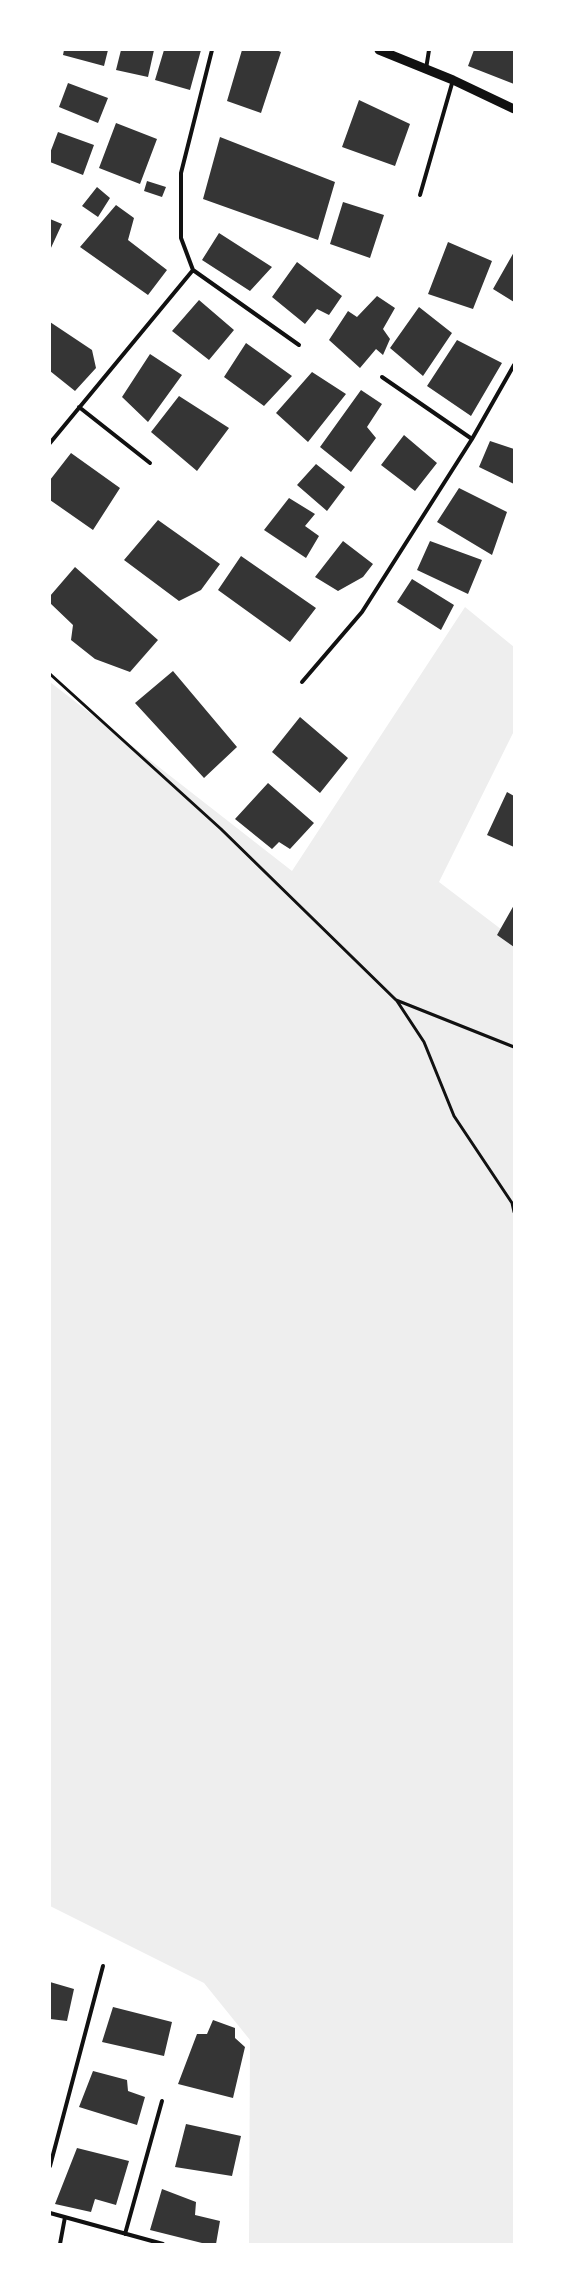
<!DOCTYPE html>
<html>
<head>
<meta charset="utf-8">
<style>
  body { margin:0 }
  #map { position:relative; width:564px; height:2294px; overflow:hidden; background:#fff; font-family:"Source Sans 3",sans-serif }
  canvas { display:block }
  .frame { position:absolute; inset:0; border:51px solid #fff; pointer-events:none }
</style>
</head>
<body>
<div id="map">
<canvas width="564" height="2294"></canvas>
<div class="frame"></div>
</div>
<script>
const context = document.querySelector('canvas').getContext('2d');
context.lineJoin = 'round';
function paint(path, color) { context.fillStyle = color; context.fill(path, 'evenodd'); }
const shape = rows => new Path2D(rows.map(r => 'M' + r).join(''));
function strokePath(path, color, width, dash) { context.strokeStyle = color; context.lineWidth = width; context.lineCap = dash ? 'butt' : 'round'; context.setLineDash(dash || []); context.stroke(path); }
const green = shape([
  [465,607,514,647,514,731,439,882,514,939,514,2244,249,2244,250,2040,204,1983,50,1906,50,682,292,871]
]);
const building = shape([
  [64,50,108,50,104,66,63,55],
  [121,50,154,50,148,77,116,70],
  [164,50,201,50,190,90,155,80],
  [242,50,276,50,281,52,261,113,227,101],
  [474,50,514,50,514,84,468,66],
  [68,83,108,98,98,123,59,107],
  [359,100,410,124,395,166,342,147],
  [116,123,157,139,140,184,99,168],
  [58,132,94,145,83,175,50,162,50,153],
  [220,137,335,182,318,240,203,199],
  [147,181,166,187,162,197,144,191],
  [97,187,110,198,98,217,82,206],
  [343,202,384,215,370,258,330,244],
  [116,205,134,218,128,240,167,270,148,295,80,247],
  [50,219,62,224,50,250],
  [219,233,272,267,250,291,202,260],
  [448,242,492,261,473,309,428,294],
  [514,252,514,302,493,289],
  [297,262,342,296,329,315,317,309,305,324,272,297],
  [377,296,395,308,383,329,390,339,383,355,376,349,360,368,329,340,348,311,357,317],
  [199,300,234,330,209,360,172,331],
  [419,307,452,333,423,376,390,348],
  [50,322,92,350,96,368,75,391,50,371],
  [457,340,502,363,471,416,427,386],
  [246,343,292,376,264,406,224,377],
  [150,354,182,375,148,422,122,397],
  [312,372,346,394,308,442,276,413],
  [361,390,382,404,367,427,376,438,351,472,320,447],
  [179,396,229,428,197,471,151,432],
  [404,435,437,463,415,491,381,465],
  [490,441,514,449,514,484,479,467],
  [71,453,120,488,93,530,50,500,50,480],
  [316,464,345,487,327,511,297,485],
  [459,488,507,512,492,555,437,522],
  [289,498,315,514,305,526,319,536,306,558,264,530],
  [158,520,220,564,201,590,179,601,124,560],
  [343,541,373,564,363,577,338,591,315,577],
  [430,541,482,560,468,594,417,570],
  [241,556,316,608,290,642,218,590],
  [75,567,158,640,130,672,95,659,71,640,73,625,50,603,50,596],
  [412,579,454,605,441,630,397,602],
  [173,671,237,747,204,778,135,703],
  [300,717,348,758,320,793,272,752],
  [268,783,314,823,290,849,279,842,272,849,235,819],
  [507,792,514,796,514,847,487,835],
  [514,905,514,947,497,935],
  [50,1982,74,1989,67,2021,50,2019],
  [113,2007,172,2022,164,2056,102,2042],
  [213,2020,235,2028,235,2038,245,2047,233,2098,178,2084,197,2034,207,2034],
  [93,2071,127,2080,128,2091,145,2097,137,2125,79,2107],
  [186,2124,241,2136,232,2176,175,2167],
  [77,2148,129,2161,116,2205,95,2199,91,2212,55,2204],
  [162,2189,196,2202,195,2215,220,2221,216,2244,206,2244,150,2230]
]);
const path = shape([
  [50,674,221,829,396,1000,514,1047],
  [397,1001,424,1042,454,1116,512,1203,514,1212]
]);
const service = shape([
  [426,69,429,50],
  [420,195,453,80],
  [193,270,299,345],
  [382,377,472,439],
  [79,407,150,463],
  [50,443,193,270,181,238,181,173,212,50],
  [302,682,362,612,472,439,514,365],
  [50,2166,103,1966],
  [50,2213,163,2244],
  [125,2234,162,2101],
  [60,2244,65,2217]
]);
const tertiary = shape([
  [379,50,453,80,514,109]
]);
paint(green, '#eee');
paint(building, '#353535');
strokePath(path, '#111', 3);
strokePath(service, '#111', 4);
strokePath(tertiary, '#111', 9);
</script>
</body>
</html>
